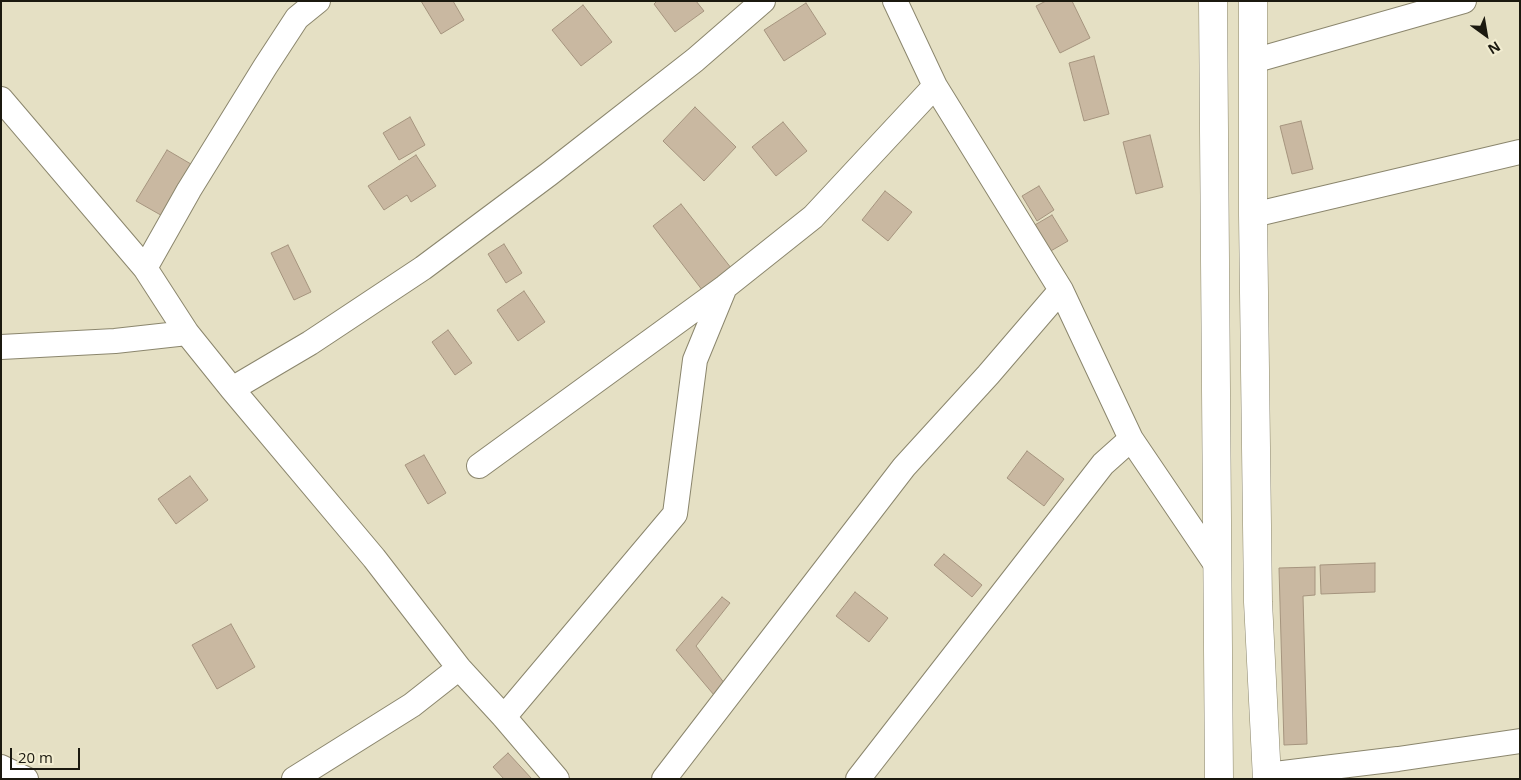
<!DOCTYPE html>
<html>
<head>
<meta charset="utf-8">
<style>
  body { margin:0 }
  #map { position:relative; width:1521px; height:780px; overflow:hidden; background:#e5e0c4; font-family:"Open Sans",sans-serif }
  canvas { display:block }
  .frame { position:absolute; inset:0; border:2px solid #1b190f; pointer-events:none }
  .north { position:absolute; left:1461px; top:10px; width:50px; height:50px; -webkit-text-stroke:4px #f2edd1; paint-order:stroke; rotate:148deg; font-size:14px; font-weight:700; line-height:20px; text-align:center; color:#1b190f }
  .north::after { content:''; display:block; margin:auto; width:18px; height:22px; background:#1b190f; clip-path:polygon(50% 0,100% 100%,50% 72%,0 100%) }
  .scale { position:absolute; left:10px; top:748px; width:70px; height:22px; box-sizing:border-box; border:2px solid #1b190f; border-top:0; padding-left:6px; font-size:15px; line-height:18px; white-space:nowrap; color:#1b190f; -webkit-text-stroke:4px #f2edd1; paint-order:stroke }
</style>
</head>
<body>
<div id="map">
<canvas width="1521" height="780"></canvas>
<div class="frame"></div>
<div class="north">N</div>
<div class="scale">20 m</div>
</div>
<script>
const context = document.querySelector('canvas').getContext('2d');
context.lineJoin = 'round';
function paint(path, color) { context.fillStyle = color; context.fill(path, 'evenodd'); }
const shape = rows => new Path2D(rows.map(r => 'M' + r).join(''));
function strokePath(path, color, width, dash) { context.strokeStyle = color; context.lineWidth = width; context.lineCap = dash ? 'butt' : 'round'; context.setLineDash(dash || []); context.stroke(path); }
const building = shape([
  [421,1,453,1,464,20,441,34,421,1],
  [657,1,696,1,704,11,675,32,654,4,657,1],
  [1046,1,1072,1,1090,38,1060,53,1036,6,1046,1],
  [806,3,826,34,784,61,764,30,806,3],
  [583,5,612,42,581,66,552,30,583,5],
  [1094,56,1109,114,1084,121,1069,63,1094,56],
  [695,107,736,147,704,181,663,141,695,107],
  [410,117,425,145,399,160,383,133,410,117],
  [1301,121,1313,169,1292,174,1280,126,1301,121],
  [783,122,807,151,776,176,752,147,783,122],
  [1150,135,1163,187,1136,194,1123,142,1150,135],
  [167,150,196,167,166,218,136,201,167,150],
  [416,155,436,186,411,202,407,195,384,210,368,186,416,155],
  [1039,186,1054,210,1037,221,1022,196,1039,186],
  [885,191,912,212,888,241,862,220,885,191],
  [681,204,735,273,706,295,653,226,681,204],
  [1052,215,1068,241,1049,252,1033,226,1052,215],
  [504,244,522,273,506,283,488,254,504,244],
  [288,245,311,292,294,300,271,253,288,245],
  [524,291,545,322,518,341,497,310,524,291],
  [448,330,472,363,455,375,432,342,448,330],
  [1027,451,1064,479,1044,506,1007,478,1027,451],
  [424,455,446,493,428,504,405,465,424,455],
  [190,476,208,500,176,524,158,499,190,476],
  [944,554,982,585,972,597,934,565,944,554],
  [1375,563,1375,592,1321,594,1320,565,1375,563],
  [1315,567,1315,595,1303,596,1307,744,1284,745,1279,568,1315,567],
  [855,592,888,618,869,642,836,616,855,592],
  [722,597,730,603,696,646,725,684,714,695,676,650,722,597],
  [231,624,255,667,217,689,192,645,231,624],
  [508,753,532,779,504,779,493,767,508,753]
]);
const minor = shape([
  [895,1,935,86,1061,290,1131,439,1217,566],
  [1253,61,1464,1],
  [1,99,145,268,187,333,232,389,374,558,459,668,504,717,557,779],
  [1253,215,1520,152],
  [145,268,189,190,265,67,297,18,318,1],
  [1,347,115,341,187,333],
  [232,389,310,343,423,268,549,174,695,60,763,1],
  [479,466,725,287,813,217,935,86],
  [504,717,675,514,695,360,725,287],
  [1,767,26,779],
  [1267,775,1398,759,1520,741],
  [294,779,412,705,459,668],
  [664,779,904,467,988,375,1061,290],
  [858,779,1103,464,1131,439]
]);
const tertiary = shape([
  [1213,1,1219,779],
  [1253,1,1253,215,1258,602,1267,779]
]);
paint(building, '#c9b8a1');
strokePath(building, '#a5947e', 1);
strokePath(minor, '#8b866d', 26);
strokePath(tertiary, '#8b866d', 29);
strokePath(minor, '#fff', 24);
strokePath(tertiary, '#fff', 28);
</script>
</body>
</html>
